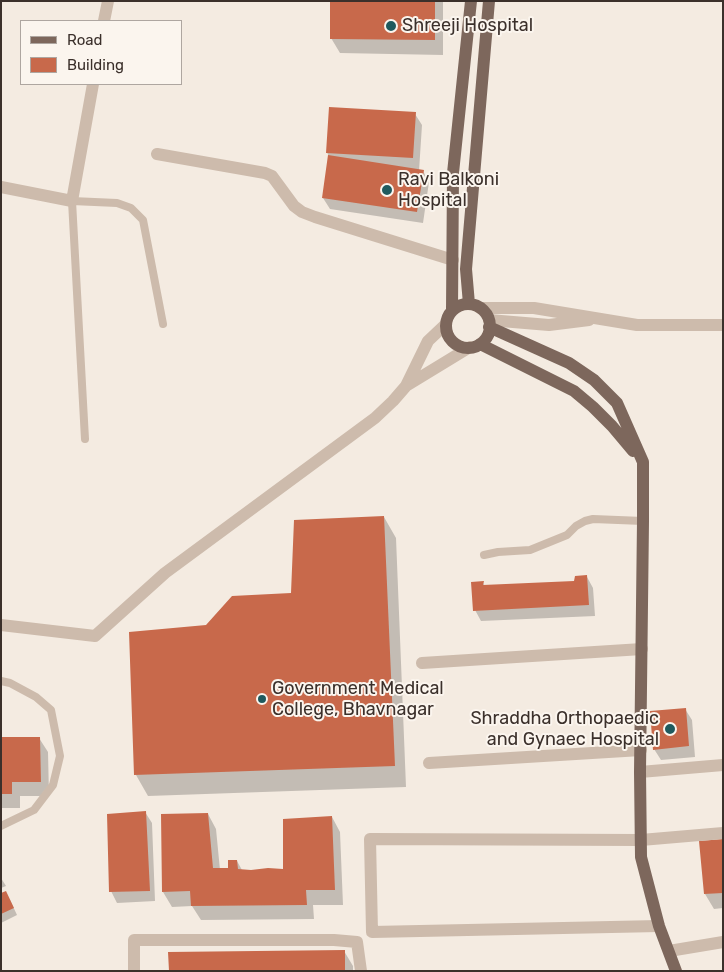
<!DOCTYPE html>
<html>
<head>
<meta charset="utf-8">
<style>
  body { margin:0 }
  #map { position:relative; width:724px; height:972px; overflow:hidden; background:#f4ebe1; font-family:Rubik,sans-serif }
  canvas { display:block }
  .frame { position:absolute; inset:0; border:2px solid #3b302b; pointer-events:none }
  .legend { position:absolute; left:20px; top:20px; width:162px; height:65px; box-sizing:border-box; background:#fbf5ee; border:1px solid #aea6a0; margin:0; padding:6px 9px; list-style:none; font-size:15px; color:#3b302b }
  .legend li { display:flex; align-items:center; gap:10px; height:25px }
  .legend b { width:25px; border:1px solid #aea6a0 }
</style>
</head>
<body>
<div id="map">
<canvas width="724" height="972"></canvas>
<div class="frame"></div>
<ul class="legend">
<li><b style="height:6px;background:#7d675c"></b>Road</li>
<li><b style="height:14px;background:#c8694b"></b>Building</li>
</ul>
</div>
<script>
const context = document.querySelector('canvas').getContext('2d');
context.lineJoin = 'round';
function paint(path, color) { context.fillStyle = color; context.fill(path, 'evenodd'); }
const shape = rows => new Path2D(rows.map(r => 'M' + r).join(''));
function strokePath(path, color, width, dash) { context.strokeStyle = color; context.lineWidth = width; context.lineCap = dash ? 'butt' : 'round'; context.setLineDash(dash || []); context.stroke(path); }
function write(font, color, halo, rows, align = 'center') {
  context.font = font + ' Rubik,sans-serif'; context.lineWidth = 4; context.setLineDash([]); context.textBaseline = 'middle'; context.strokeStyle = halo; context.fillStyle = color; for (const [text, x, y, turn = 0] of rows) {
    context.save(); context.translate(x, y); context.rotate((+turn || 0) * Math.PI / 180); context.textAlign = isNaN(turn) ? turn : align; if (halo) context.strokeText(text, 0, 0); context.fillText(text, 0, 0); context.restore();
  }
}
const shadow = shape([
  [331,1,443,1,443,55,340,53,331,38],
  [415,114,422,125,419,171,423,171,429,182,423,223,330,209,323,198,329,157,327,152],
  [384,517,396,538,406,787,148,796,136,775,131,633,207,626,292,594],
  [587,577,593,588,595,616,481,621,475,610,483,582,485,587,575,582],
  [685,709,692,720,695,757,661,760,654,749],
  [1,738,39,738,48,752,49,796,20,796,20,808,1,808],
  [145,812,152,823,155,901,117,903,111,891],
  [208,814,216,829,220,870,229,869,237,861,242,870,284,870,332,817,340,832,343,905,313,905,314,919,201,920,192,906,172,907,163,892],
  [723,840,723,908,714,909,705,894,700,842],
  [1,878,6,886,1,888],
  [1,894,10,900,17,915,1,923],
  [344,951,353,966,353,971,170,971]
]);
const building = shape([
  [330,1,435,1,435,40,330,39],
  [329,107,416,112,413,158,326,153],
  [328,155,424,170,417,212,322,198],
  [384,516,395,766,134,775,129,632,206,625,232,596,291,593,294,520],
  [587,575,589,605,473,611,471,582,484,581,483,585,574,581,575,576],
  [686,708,689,746,653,750,650,711],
  [1,737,40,737,41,782,12,782,12,794,1,794],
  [146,811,150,891,109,892,107,814],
  [208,813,213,868,228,868,228,860,237,860,238,869,251,870,268,868,283,869,283,819,332,816,335,890,306,890,307,905,191,906,190,891,162,892,161,814],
  [723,839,723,893,704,894,699,841],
  [6,891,14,908,1,914,1,893],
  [345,950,345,971,169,971,168,952]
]);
const lane = shape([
  [85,439,72,201,117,203,131,208,143,220,163,324],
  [484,555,498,552,530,550,567,535,576,526,585,521,593,519,643,521],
  [1,681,10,683,36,697,51,710,60,756,53,785,34,810,1,826]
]);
const street = shape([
  [104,21,108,1],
  [157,154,265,173,272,176,294,206,302,212,315,217,453,260],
  [1,187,72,201,93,84],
  [480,308,534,308,637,325,723,325],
  [489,320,549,325,589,320],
  [406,386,470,347],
  [1,625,95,636,165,573,375,418,393,401,406,386,428,341,446,324],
  [422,663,642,649],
  [429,763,641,750],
  [640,772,723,765],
  [659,926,372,932,370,839,641,840,723,833],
  [669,951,723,942],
  [134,971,134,940,334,940,357,942,361,971]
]);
const primary = shape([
  [469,304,466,269,489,1],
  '446 326a22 22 0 1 1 44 0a22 22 0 1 1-44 0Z',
  [452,310,453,173,471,1],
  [489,327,569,363,594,380,617,403,643,462,643,521,640,772,641,857,659,926,676,971],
  [480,344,574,391,593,407,612,426,633,451]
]);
const markers = [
  [391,26,6,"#1f5a5e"],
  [387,190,6,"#1f5a5e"],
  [262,699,5,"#1f5a5e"],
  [670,729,6,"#1f5a5e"]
];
const poiNames = [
  ["Shreeji Hospital",402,26],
  ["Ravi Balkoni",398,180],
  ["Hospital",398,201],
  ["Government Medical",272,689],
  ["College, Bhavnagar",272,710],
  ["Shraddha Orthopaedic",659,719,"right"],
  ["and Gynaec Hospital",659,740,"right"]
];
paint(shadow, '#0003');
paint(building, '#c8694b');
strokePath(lane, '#cdbbac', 8);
strokePath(street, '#cdbbac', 12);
strokePath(primary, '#7d675c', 12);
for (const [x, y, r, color] of markers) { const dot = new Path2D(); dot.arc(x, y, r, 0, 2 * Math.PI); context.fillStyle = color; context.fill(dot); strokePath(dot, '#fbf5ee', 2); }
write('18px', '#3b302b', '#fbf5ee', poiNames, 'left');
</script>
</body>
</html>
